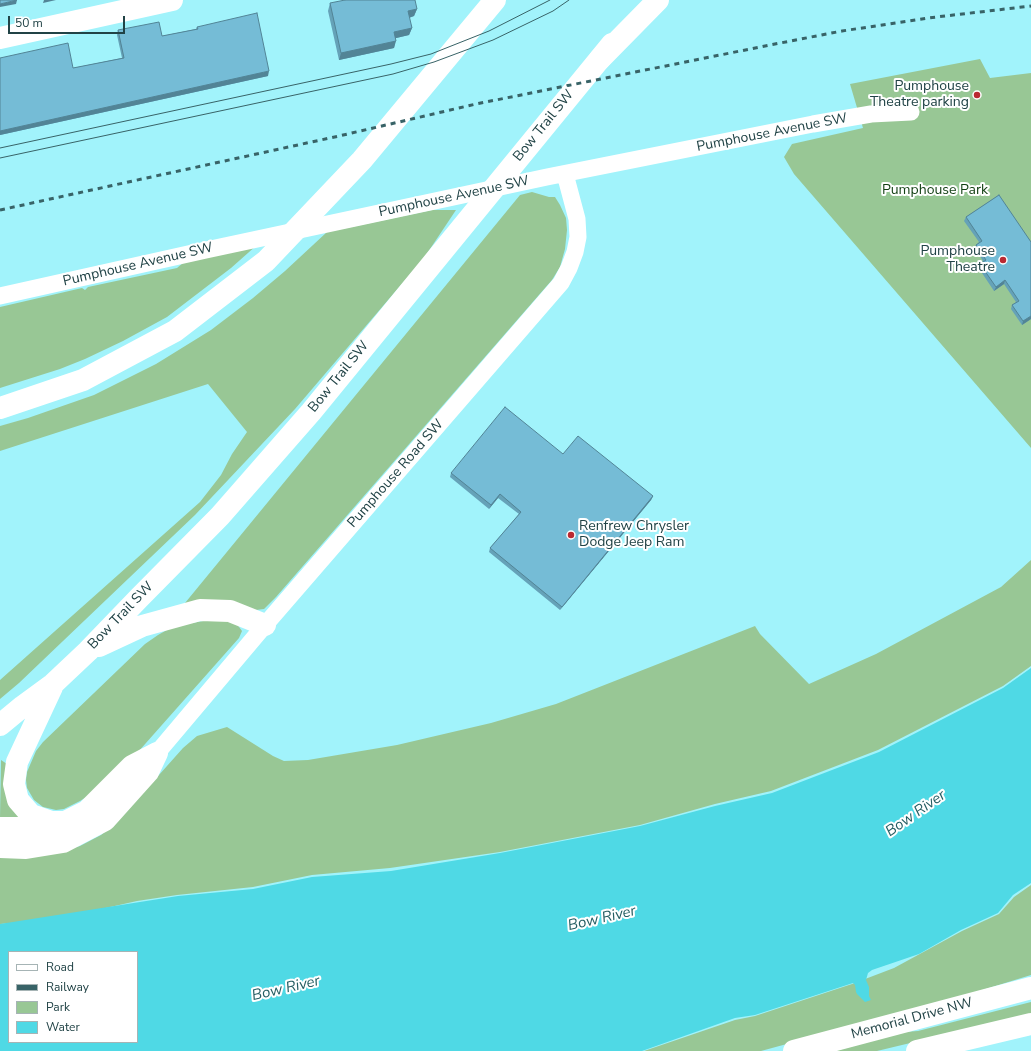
<!DOCTYPE html>
<html>
<head>
<meta charset="utf-8">
<style>
  body { margin:0 }
  #map { position:relative; width:1031px; height:1051px; overflow:hidden; background:#a1f3fb; font-family:"Nunito Sans",sans-serif }
  canvas { display:block }
  .legend { position:absolute; left:8px; top:951px; width:130px; height:92px; box-sizing:border-box; background:#fff; border:1px solid #a6b4b5; margin:0; padding:5px 7px; list-style:none; font-size:12px; color:#214346 }
  .legend li { display:flex; align-items:center; gap:8px; height:20px }
  .legend b { width:20px; border:1px solid #a6b4b5 }
  .scale { position:absolute; left:8px; top:16px; width:117px; height:18px; box-sizing:border-box; border:2px solid #214346; border-top:0; padding-left:5px; font-size:12px; line-height:14px; white-space:nowrap; color:#214346; -webkit-text-stroke:3px #fff; paint-order:stroke }
</style>
</head>
<body>
<div id="map">
<canvas width="1031" height="1051"></canvas>
<ul class="legend">
<li><b style="height:5px;background:#fff"></b>Road</li>
<li><b style="height:5px;background:#386367"></b>Railway</li>
<li><b style="height:11px;background:#98c795"></b>Park</li>
<li><b style="height:11px;background:#4fd9e5"></b>Water</li>
</ul>
<div class="scale">50 m</div>
</div>
<script>
const context = document.querySelector('canvas').getContext('2d');
context.lineJoin = 'round';
function paint(path, color) { context.fillStyle = color; context.fill(path, 'evenodd'); }
const shape = rows => new Path2D(rows.map(r => 'M' + r).join(''));
function strokePath(path, color, width, dash) { context.strokeStyle = color; context.lineWidth = width; context.lineCap = dash ? 'butt' : 'round'; context.setLineDash(dash || []); context.stroke(path); }
function write(font, color, halo, rows, align = 'center') {
  context.font = font + ' "Nunito Sans",sans-serif'; context.lineWidth = 4; context.setLineDash([]); context.textBaseline = 'middle'; context.strokeStyle = halo; context.fillStyle = color; for (const [text, x, y, turn = 0] of rows) {
    context.save(); context.translate(x, y); context.rotate((+turn || 0) * Math.PI / 180); context.textAlign = isNaN(turn) ? turn : align; if (halo) context.strokeText(text, 0, 0); context.fillText(text, 0, 0); context.restore();
  }
}
const green = shape([
  [980,59,990,78,1031,73,1031,448,794,174,784,157,792,144,863,128,850,84],
  [532,192,549,197,555,197,560,205,566,218,567,230,565,249,560,267,552,280,276,597,264,609,256,610,185,603,520,195],
  [432,210,456,210,424,258,295,409,195,515,19,683,0,699,0,680,200,502,221,475,232,454,247,432,208,384,0,451,0,426,28,418,94,395,156,364,211,330,253,298,285,271,327,232],
  [257,245,231,268,167,317,123,341,85,359,60,369,0,388,0,307,82,288,85,290,88,287,177,268,184,262],
  [1031,560,1031,666,1003,686,878,750,771,791,715,804,640,825,500,852,390,868,312,875,253,887,177,895,137,901,52,920,0,924,0,854,59,852,80,846,101,835,118,821,183,748,197,736,227,727,273,756,284,761,308,760,397,745,491,723,556,704,755,626,760,634,809,684,876,654,1001,587],
  [209,620,234,620,242,631,239,638,138,752,98,790,80,801,64,809,56,810,43,807,34,800,27,788,26,780,27,772,36,751,43,742,145,644,158,635,174,626],
  [1,760,7,764,20,817,0,818],
  [1031,885,1031,975,963,996,761,1051,644,1051,735,1020,755,1016,852,984,894,968,962,931,999,914,1014,897],
  [1031,1002,1031,1014,877,1051,835,1051,904,1032,918,1031]
]);
const water = shape([
  [1031,668,1031,883,1013,895,998,913,961,930,919,954,872,970,868,973,866,980,869,987,869,996,871,1000,865,1002,857,994,856,992,855,985,853,983,755,1015,735,1018,642,1051,0,1051,0,924,178,896,253,889,312,877,391,871,500,853,640,826,715,806,772,793,879,752,1003,688],
  [9,952,137,952,137,1042,9,1042]
]);
const street = shape([
  [0,296,206,250,547,177,813,124,871,114,911,112],
  [157,753,265,625,561,283,569,268,575,252,578,237,577,219,565,174]
]);
const secondary = shape([
  [0,38,172,0],
  [0,408,83,380,175,331,266,261,362,160,495,0],
  [99,646,142,626,200,610,230,611,265,625],
  [52,687,17,762,14,784,18,800,31,815,51,822,65,822,87,811,132,766,157,753],
  [0,725,23,706,53,684,88,651,139,598,220,516,311,412,612,44],
  [0,828,33,828,52,824],
  [0,847,26,848,63,842,105,820,148,772,157,753],
  [794,1051,1031,988],
  [917,1051,1031,1024]
]);
const highway = shape([
  [600,59,658,0]
]);
const tram = shape([
  [0,148,391,64,431,54,489,31,550,0],
  [0,158,393,74,434,62,493,40,553,11,569,0]
]);
const rail = shape([
  [0,210,339,136,476,104,770,45,842,31,928,18,1031,6]
]);
const wall = shape([
  [330,3,417,9,414,16,409,18,412,28,409,35,396,38,394,48,339,60,328,11],
  [197,27,268,76,0,135,0,58,73,68,122,58,117,35,118,30,162,36,196,29],
  [999,195,1031,319,1022,325,1011,309,1012,305,1016,302,1004,284,994,291,978,267,980,264,983,261,975,248,976,245,979,242,964,221,966,217],
  [563,454,653,496,651,500,560,610,489,552,490,548,519,514,498,498,489,509,450,477,451,473]
]);
const shadedWall = shape([
  [17,0,16,4,0,7,0,4],
  [44,0,56,0,43,3],
  [417,9,414,16,405,19,408,11],
  [412,28,409,35,392,39,394,32],
  [396,41,394,48,339,60,341,53],
  [269,71,268,76,0,135,0,131],
  [1005,280,1004,284,994,291,996,287],
  [1031,316,1031,319,1022,325,1023,321],
  [500,494,498,498,489,509,491,505],
  [653,496,651,500,560,610,562,607]
]);
const building = shape([
  [0,0,17,0,0,4,0,0],
  [345,0,415,0,417,9,408,11,412,28,394,32,396,41,341,53,330,3,345,0],
  [257,13,269,71,0,131,0,58,68,43,73,68,124,58,118,30,159,22,162,36,198,29,197,27,257,13],
  [999,195,1031,242,1031,316,1023,321,1012,305,1019,301,1005,280,996,287,980,264,986,260,976,245,982,241,966,217,999,195],
  [505,407,563,454,578,436,653,496,562,607,490,548,521,512,500,494,491,505,451,473,505,407]
]);
const markers = [
  [977,95,4,"#ba2932"],
  [1003,260,4,"#ba2932"],
  [571,535,4,"#ba2932"]
];
const poiNames = [
  ["Pumphouse",969,87],
  ["Theatre parking",969,103],
  ["Pumphouse",995,252],
  ["Theatre",995,268],
  ["Renfrew Chrysler",579,527,"left"],
  ["Dodge Jeep Ram",579,543,"left"]
];
const streetNames = [
  ["Bow Trail SW",544,126,-51],
  ["Pumphouse Avenue SW",772,133,-11],
  ["Pumphouse Avenue SW",454,197,-12],
  ["Pumphouse Avenue SW",138,265,-13],
  ["Bow Trail SW",339,377,-51],
  ["Pumphouse Road SW",396,474,-49],
  ["Bow Trail SW",121,616,-46],
  ["Memorial Drive NW",912,1019,-15]
];
const parkNames = [
  ["Pumphouse Park",935,191]
];
const waterNames = [
  ["Bow River",916,814,-35],
  ["Bow River",602,919,-13],
  ["Bow River",286,989,-13]
];
paint(green, '#98c795');
paint(water, '#4fd9e5');
strokePath(street, '#fff', 17);
strokePath(secondary, '#fff', 22);
strokePath(highway, '#fff', 22);
strokePath(tram, '#386367', 1);
strokePath(rail, '#386367', 3, [5, 5]);
paint(wall, '#65a2b8');
paint(shadedWall, '#528496');
paint(building, '#75bcd6');
strokePath(building, '#528496', 1);
for (const [x, y, r, color] of markers) { const dot = new Path2D(); dot.arc(x, y, r, 0, 2 * Math.PI); context.fillStyle = color; context.fill(dot); strokePath(dot, '#fff', 1.5); }
write('14px', '#214346', '#fff', poiNames, 'right');
write('14px', '#214346', '#fff', streetNames);
write('14px', '#113f12', '#fff', parkNames);
write('italic 15px', '#255e63', '#fff', waterNames);
</script>
</body>
</html>
